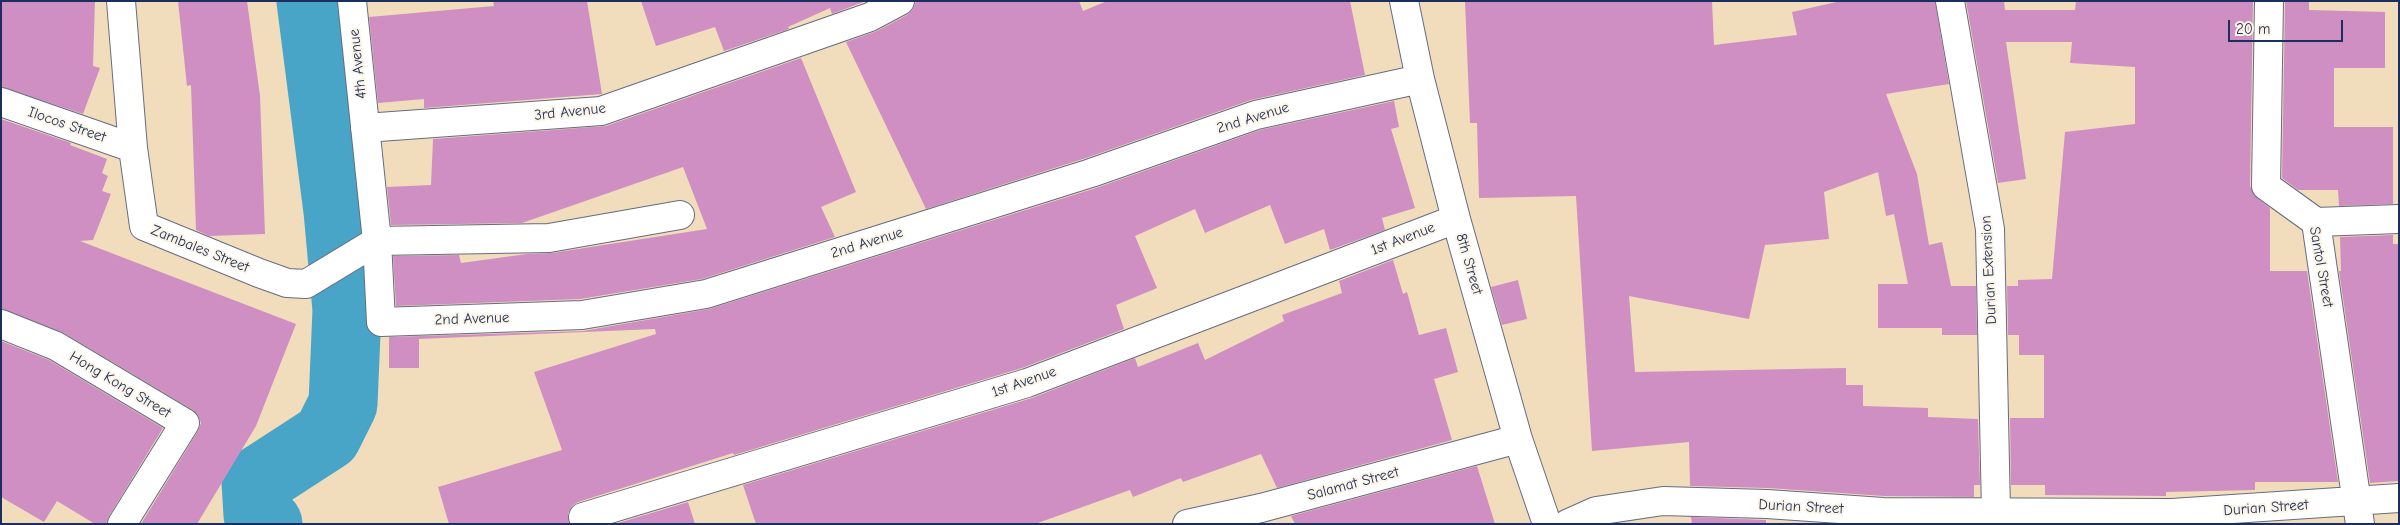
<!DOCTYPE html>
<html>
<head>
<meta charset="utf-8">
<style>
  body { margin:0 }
  #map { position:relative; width:2400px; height:525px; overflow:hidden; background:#f1ddbc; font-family:"Comic Neue",sans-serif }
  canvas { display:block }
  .frame { position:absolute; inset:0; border:2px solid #1b2f5e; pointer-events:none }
  .scale { position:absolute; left:2228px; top:20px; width:115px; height:22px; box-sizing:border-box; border:2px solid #1b2f5e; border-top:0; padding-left:6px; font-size:15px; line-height:18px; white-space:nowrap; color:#1b2f5e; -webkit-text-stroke:4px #fcf5e5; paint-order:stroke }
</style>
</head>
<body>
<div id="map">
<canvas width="2400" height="525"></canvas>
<div class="frame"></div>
<div class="scale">20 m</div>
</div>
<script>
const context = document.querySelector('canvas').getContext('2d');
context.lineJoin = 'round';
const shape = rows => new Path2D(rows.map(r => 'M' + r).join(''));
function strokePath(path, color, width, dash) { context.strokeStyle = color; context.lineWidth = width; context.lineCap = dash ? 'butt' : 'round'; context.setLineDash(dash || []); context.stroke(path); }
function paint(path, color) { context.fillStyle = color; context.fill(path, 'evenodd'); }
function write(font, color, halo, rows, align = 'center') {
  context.font = font + ' "Comic Neue",sans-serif'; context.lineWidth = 4; context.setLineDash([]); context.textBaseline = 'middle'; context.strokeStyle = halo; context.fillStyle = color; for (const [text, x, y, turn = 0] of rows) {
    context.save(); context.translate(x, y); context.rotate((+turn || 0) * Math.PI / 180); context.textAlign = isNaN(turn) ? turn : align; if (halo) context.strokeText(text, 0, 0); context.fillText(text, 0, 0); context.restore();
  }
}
const river = shape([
  [268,524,258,515,256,482,327,436,343,404,347,310,338,211,311,1]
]);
const building = shape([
  [1,1,95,1,93,66,100,68,83,114,1,87],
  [178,1,247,1,260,96,265,234,209,236,196,230,191,85,187,86],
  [493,1,587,1,602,94,424,108,424,99,378,103,369,17,494,6],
  [641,1,866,1,832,14,830,8,788,27,789,29,724,51,715,27,656,46],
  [916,1,1079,1,1083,11,1107,1,1350,1,1365,75,1251,100,1086,158,926,209,846,42,877,31,907,15,913,9],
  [1465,1,1712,1,1714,45,1797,35,1792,12,1841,1,1935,1,1949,84,1886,94,1917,174,1929,245,1942,242,1951,286,1976,286,1977,335,1942,335,1942,328,1878,328,1878,284,1908,284,1894,214,1886,216,1878,172,1824,192,1829,239,1765,245,1749,319,1629,296,1635,372,1846,368,1846,385,1863,385,1863,406,1928,408,1928,417,1978,419,1980,485,1974,485,1974,497,1884,496,1768,488,1690,486,1689,442,1592,451,1576,196,1479,198,1477,123,1470,123],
  [1966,1,2004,1,2005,10,2075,10,2076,1,2253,1,2250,186,2257,198,2270,208,2270,271,2307,271,2338,482,2255,482,2255,490,2166,492,2166,496,2045,495,2045,485,2011,485,2010,418,2044,418,2044,355,2019,355,2019,335,2008,335,2007,286,2018,286,2018,280,2052,279,2065,132,2135,124,2135,67,2070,63,2072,42,2006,42,2026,179,1998,183],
  [2285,1,2309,1,2309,10,2385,12,2385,68,2334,68,2334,127,2393,127,2393,204,2339,206,2338,190,2298,190,2282,178],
  [801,58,856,192,821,207,835,237,702,279,580,299,396,306,393,256,459,255,461,263,527,254,552,253,707,229,683,167,522,223,391,225,387,187,431,185,433,139,606,126],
  [1394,101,1399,127,1391,129,1415,208,1382,218,1385,230,1330,250,1324,229,1285,244,1270,205,1205,233,1195,209,1135,236,1157,288,1116,305,1124,329,1022,368,734,455,733,453,578,502,572,506,568,513,569,524,449,524,438,487,562,450,534,372,656,334,655,329,419,339,419,368,389,368,389,337,583,331,709,309,1096,188,1260,130],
  [1,119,71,143,70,145,107,159,102,173,108,176,102,191,111,194,93,240,80,241,296,324,256,426,197,524,141,524,198,431,201,423,198,415,193,410,64,333,1,309],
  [2393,235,2393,244,2399,244,2399,481,2370,483,2339,271,2341,271,2340,237],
  [1393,260,1403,294,1407,292,1419,335,1446,328,1458,372,1434,379,1452,440,1277,488,1261,454,1183,482,1181,478,1133,497,1130,490,1035,524,756,524,743,485,1032,398,1135,358,1138,367,1198,343,1205,360,1284,321,1282,315,1342,293,1339,281],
  [1518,280,1527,319,1502,325,1491,287],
  [1,341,49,360,163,428,109,516,106,524,95,524,57,501,44,522,1,497],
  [1477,466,1495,524,1295,524,1291,516],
  [688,502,695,524,615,524],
  [1691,517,1766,520,1766,524,1692,524]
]);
const minor = shape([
  [121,1,133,148,144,226,259,273,287,283,306,284,377,241,549,238,680,215],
  [352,1,377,241,381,322,582,315,706,294,1091,173,1256,115,1420,79],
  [1404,1,1420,79,1456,219,1518,439,1547,524],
  [1950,1,1990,229,1996,512],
  [2269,1,2266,186,2316,222,2360,524],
  [1,102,133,148],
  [365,128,601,111,870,17,900,1],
  [2316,222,2399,219],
  [1,324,56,346,185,423,122,524],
  [583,517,1027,383,1456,219],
  [1187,524,1261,508,1518,439],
  [1567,524,1596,511,1663,501,1767,504,1883,512,2172,513,2399,498]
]);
const streetNames = [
  ["4th Avenue",358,64,-96],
  ["3rd Avenue",570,112,-6],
  ["2nd Avenue",1253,118,-17],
  ["Ilocos Street",67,125,19],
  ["1st Avenue",1403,239,-21],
  ["2nd Avenue",867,243,-17],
  ["Zambales Street",200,249,22],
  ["8th Street",1469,264,74],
  ["Santol Street",2321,267,80],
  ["Durian Extension",1989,270,-93],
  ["2nd Avenue",472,319,-2],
  ["1st Avenue",1024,382,-19],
  ["Hong Kong Street",120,385,31],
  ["Salamat Street",1353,484,-15],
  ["Durian Street",1801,507,3],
  ["Durian Street",2266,508,-4]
];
strokePath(river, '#48a5c7', 69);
paint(building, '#cf8fc2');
strokePath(minor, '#666c7f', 30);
strokePath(minor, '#fff', 28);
write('15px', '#1b2f5e', '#fcf5e5', streetNames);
</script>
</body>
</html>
